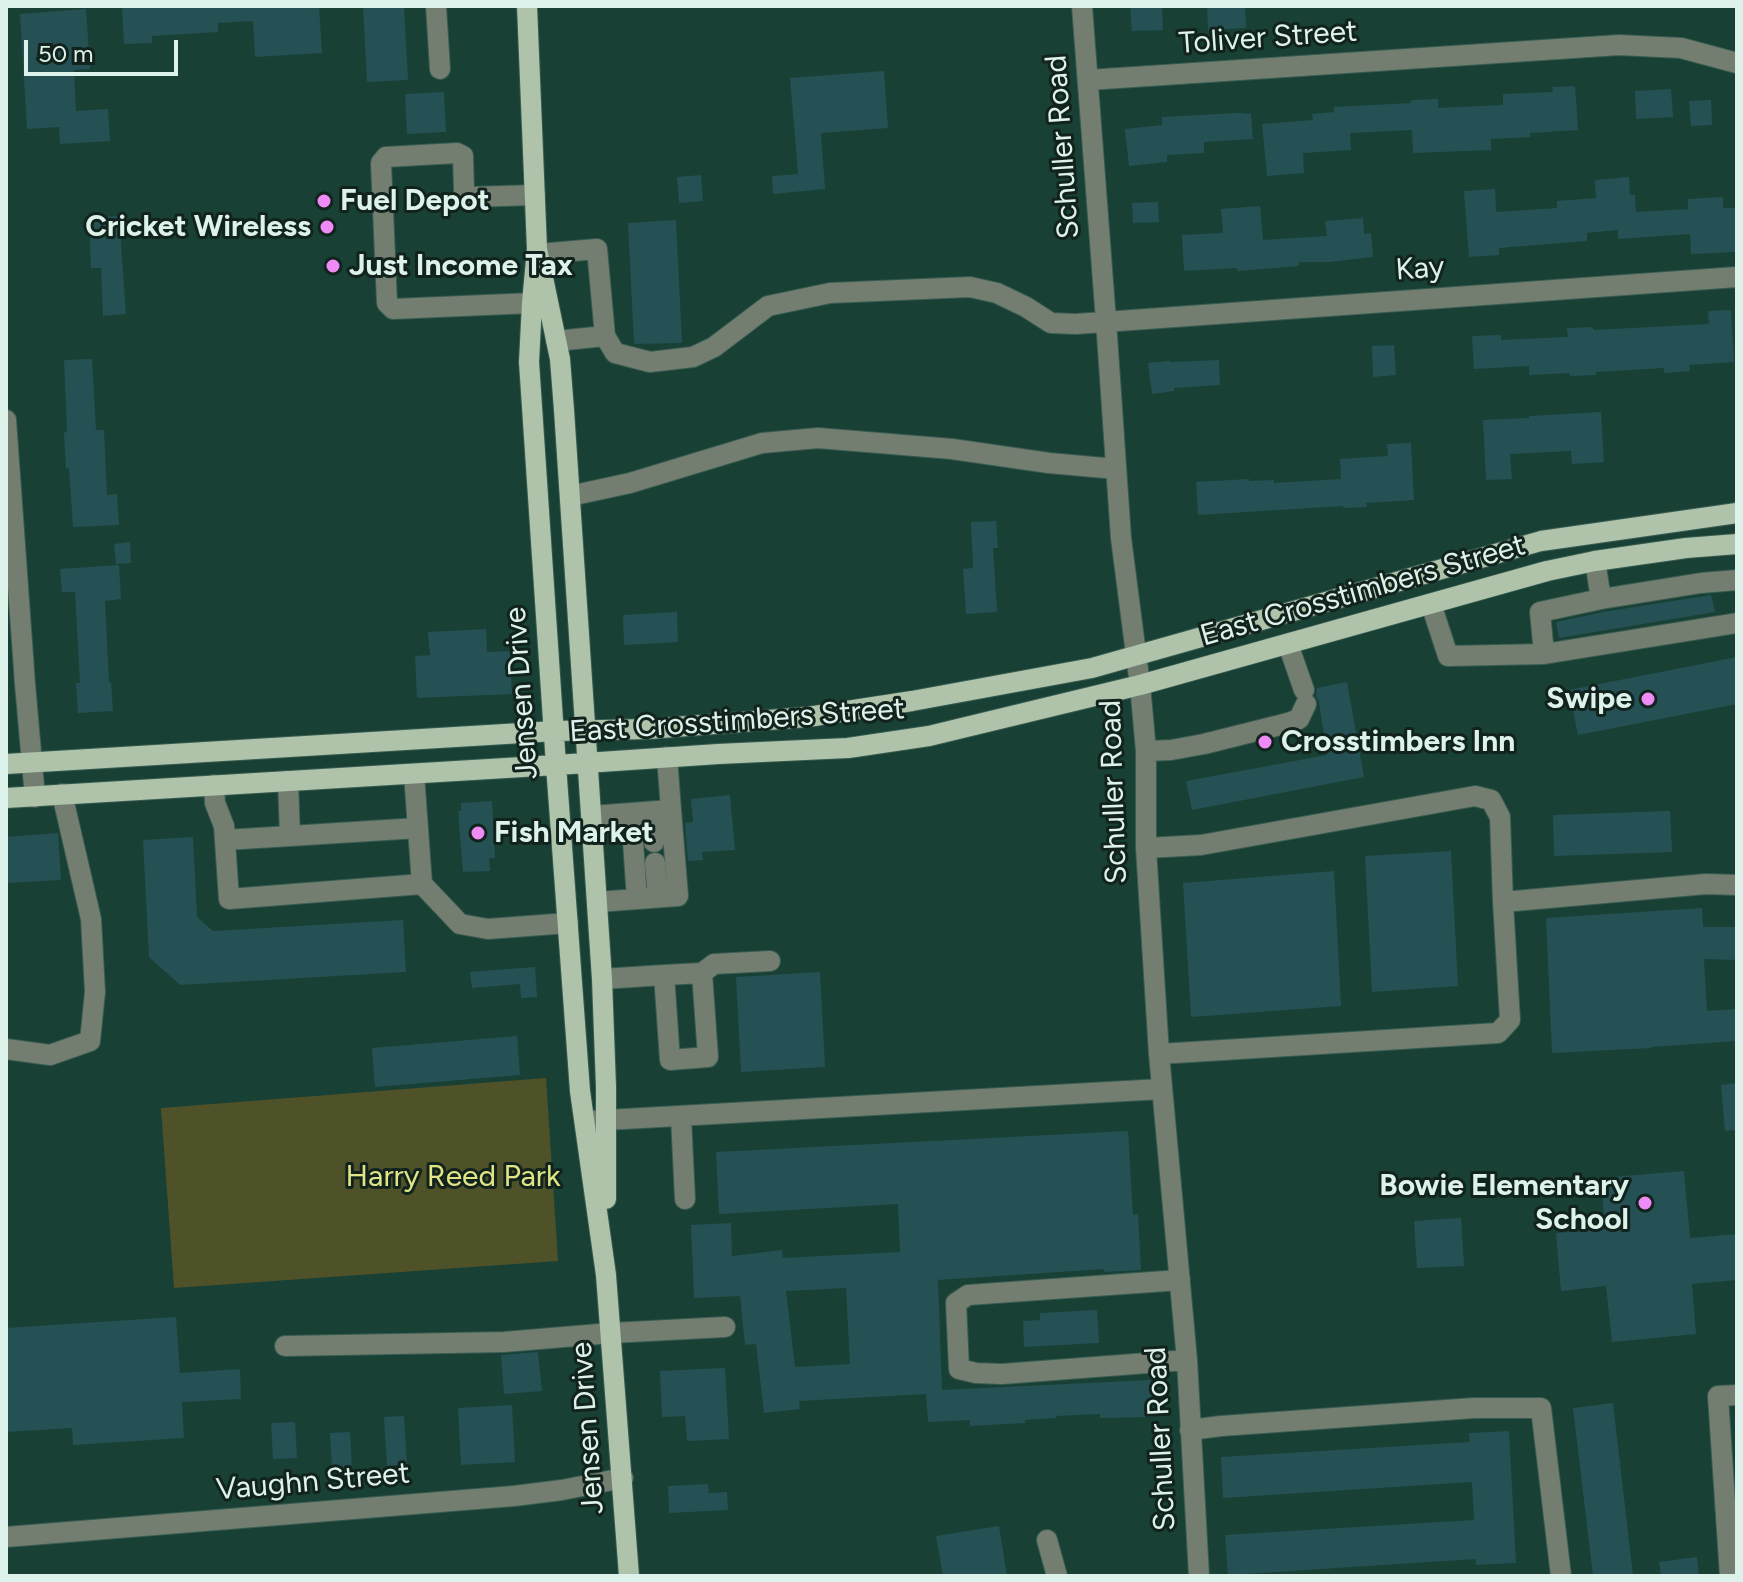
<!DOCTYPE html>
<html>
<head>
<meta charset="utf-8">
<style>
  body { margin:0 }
  #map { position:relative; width:1743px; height:1582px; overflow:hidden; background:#184034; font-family:Figtree,sans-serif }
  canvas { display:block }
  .frame { position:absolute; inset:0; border:8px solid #ddf2ea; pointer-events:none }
  .scale { position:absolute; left:24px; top:40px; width:154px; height:36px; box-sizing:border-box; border:4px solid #ddf2ea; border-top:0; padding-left:10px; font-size:24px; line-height:28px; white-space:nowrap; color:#ddf2ea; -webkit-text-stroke:6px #12231d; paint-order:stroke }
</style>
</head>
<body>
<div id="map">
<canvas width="1743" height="1582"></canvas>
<div class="frame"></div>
<div class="scale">50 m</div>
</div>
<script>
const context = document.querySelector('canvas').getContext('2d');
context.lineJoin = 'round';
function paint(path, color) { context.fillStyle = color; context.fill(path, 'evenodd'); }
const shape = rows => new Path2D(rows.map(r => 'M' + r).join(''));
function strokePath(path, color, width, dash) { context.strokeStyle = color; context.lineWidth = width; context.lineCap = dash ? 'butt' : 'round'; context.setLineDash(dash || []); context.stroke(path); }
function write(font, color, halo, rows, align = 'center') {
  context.font = font + ' Figtree,sans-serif'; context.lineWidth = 6; context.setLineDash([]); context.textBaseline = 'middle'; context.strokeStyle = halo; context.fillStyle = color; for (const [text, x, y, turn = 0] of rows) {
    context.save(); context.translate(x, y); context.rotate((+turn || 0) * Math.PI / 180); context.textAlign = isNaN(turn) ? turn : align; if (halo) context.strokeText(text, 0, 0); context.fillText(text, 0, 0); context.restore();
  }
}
const green = shape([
  [546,1078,558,1261,174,1288,161,1108]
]);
const building = shape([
  [159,6,319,6,322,53,255,57,253,21,218,23,218,32,152,36,152,43,124,44,122,8],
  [363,6,404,6,408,80,367,82],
  [1130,6,1162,6,1163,30,1132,31],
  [1207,6,1245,6,1246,28,1208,30],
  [86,9,90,69,74,70,76,111,108,109,110,141,60,144,59,127,27,129,20,14],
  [884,71,888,128,821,133,825,189,773,194,772,176,798,174,790,78],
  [1575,86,1578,130,1530,133,1530,137,1491,139,1491,150,1413,153,1412,130,1350,133,1351,150,1303,153,1304,173,1267,176,1262,124,1313,120,1312,114,1334,112,1334,107,1411,103,1411,100,1438,99,1438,108,1503,105,1503,94,1553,92,1552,87],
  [1671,89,1673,117,1636,119,1635,91],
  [444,92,446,132,407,134,405,94],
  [1711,100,1712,125,1691,126,1689,101],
  [1239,113,1251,114,1253,139,1204,142,1204,153,1167,155,1167,162,1129,166,1125,129,1162,125,1162,117],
  [701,175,703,201,679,203,677,177],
  [1629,177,1630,195,1635,195,1636,212,1688,209,1688,199,1723,197,1723,208,1737,208,1737,252,1691,254,1690,234,1618,239,1618,230,1587,233,1587,241,1499,248,1499,255,1469,257,1464,191,1495,189,1496,212,1557,208,1557,201,1596,198,1595,180],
  [1158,202,1159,222,1133,223,1132,203],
  [1260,206,1263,240,1327,236,1325,221,1363,218,1364,234,1371,233,1373,257,1329,262,1299,262,1299,266,1237,271,1237,268,1184,271,1182,235,1223,233,1221,209],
  [119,216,126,314,103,316,101,268,91,268,89,218],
  [676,220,682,343,634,344,628,223],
  [1731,310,1734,362,1689,365,1690,371,1664,373,1664,368,1596,372,1596,375,1570,376,1569,373,1529,375,1529,366,1474,369,1472,336,1501,335,1501,340,1568,337,1567,328,1593,327,1593,330,1709,324,1708,311],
  [1394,345,1396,375,1373,377,1372,346],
  [92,359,96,430,104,430,107,495,117,494,119,525,73,527,69,468,66,469,64,432,67,431,64,360],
  [1219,360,1220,385,1174,388,1174,391,1152,394,1148,363,1170,361,1170,362],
  [1601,412,1604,462,1572,464,1571,451,1510,454,1512,479,1486,480,1483,420,1529,418,1529,416],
  [1411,443,1414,500,1366,503,1367,507,1343,508,1343,506,1198,515,1196,482,1249,479,1249,481,1274,480,1274,483,1341,479,1340,459,1388,456,1387,444],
  [996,521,998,548,993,548,997,612,966,614,963,569,973,568,971,522],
  [130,542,131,563,116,564,114,544],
  [119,565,121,599,105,601,109,682,111,682,113,711,78,713,76,683,80,683,75,592,62,592,60,569],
  [1711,595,1715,612,1559,638,1556,622,1603,612],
  [677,612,678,642,624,645,623,615],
  [486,629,487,652,510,651,512,694,417,698,415,656,430,655,428,632],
  [1737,657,1737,704,1578,735,1569,690],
  [1347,682,1364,777,1192,810,1186,781,1327,755,1319,702,1316,695,1317,688],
  [730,795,735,850,702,852,703,860,688,861,685,823,693,822,691,799],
  [492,801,495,858,489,858,490,871,463,872,458,811,461,811,461,803],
  [1670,811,1672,852,1554,856,1553,815],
  [58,833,61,880,6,883,6,837],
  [193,837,197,917,213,931,403,920,406,972,180,985,149,957,143,840],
  [1451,851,1458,986,1372,992,1365,856],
  [1334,871,1341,1006,1191,1017,1183,883],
  [1702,908,1703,927,1737,927,1737,960,1704,959,1707,1011,1737,1009,1737,1041,1651,1047,1651,1048,1552,1053,1546,918],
  [535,967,537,997,521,998,520,984,472,988,470,972],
  [820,972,825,1067,741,1072,736,977],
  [517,1036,520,1075,375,1087,372,1048],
  [1737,1083,1737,1130,1725,1131,1721,1085],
  [1128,1131,1133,1215,1138,1214,1141,1270,1104,1272,1104,1269,938,1280,942,1390,1151,1380,1153,1417,1100,1418,1100,1414,1056,1416,1056,1418,1025,1420,1025,1423,970,1426,970,1420,928,1422,926,1394,799,1401,800,1409,764,1413,756,1344,745,1345,740,1296,694,1298,691,1225,731,1223,732,1256,782,1250,783,1258,900,1252,898,1204,719,1214,716,1152],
  [846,1288,850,1364,795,1367,786,1291],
  [1684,1171,1690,1238,1737,1234,1737,1280,1692,1284,1696,1334,1612,1342,1606,1286,1561,1291,1556,1233,1605,1229,1601,1178],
  [1461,1218,1464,1266,1417,1268,1414,1221],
  [1097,1310,1099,1343,1024,1347,1023,1321,1040,1320,1040,1313],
  [176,1317,180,1373,240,1369,241,1399,182,1402,184,1438,73,1445,72,1428,6,1432,6,1328],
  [538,1352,542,1391,504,1394,501,1355],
  [725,1368,729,1439,687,1441,685,1416,662,1417,660,1371],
  [1613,1403,1633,1576,1593,1576,1573,1408],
  [512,1405,515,1462,461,1465,458,1408],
  [404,1416,407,1464,387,1466,384,1417],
  [295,1422,297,1458,273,1459,271,1423],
  [1509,1431,1516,1563,1476,1565,1476,1559,1228,1575,1225,1535,1474,1520,1472,1482,1223,1498,1221,1457,1470,1442,1469,1433],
  [350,1432,352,1468,332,1469,330,1433],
  [708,1484,709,1493,727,1492,728,1510,669,1513,668,1486],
  [999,1526,1007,1576,943,1576,936,1536],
  [1697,1557,1699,1576,1661,1576,1659,1562]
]);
const minor = shape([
  [436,6,440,69],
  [1082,6,1106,321,1121,538,1140,685,1146,751,1146,848,1159,1054,1187,1360,1199,1576],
  [1088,80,1619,45,1681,48,1737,63],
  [538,254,597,249,605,336,556,341],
  [532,303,393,309,387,303,381,163,386,157,457,153,463,156,464,191,469,197,535,195],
  [605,336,615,353,650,362,693,357,714,347,768,306,830,293,970,287,997,293,1026,307,1051,323,1076,324,1737,277],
  [6,420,25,684,35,797],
  [570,496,630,483,762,443,818,438,952,449,1049,463,1116,469],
  [1595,561,1601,599,1701,583,1737,580],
  [1431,604,1448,656,1544,654,1737,623],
  [1288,644,1304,690],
  [1544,654,1540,612,1601,599],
  [1146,751,1171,750,1204,744,1288,723,1299,719,1306,704],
  [288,781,290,836,418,828],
  [214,785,215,803,224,826,229,899,422,884,414,774],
  [651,812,654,842],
  [631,813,637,899],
  [591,816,671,810,667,757],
  [225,840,290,836],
  [1146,848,1201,845,1475,796,1491,800,1500,817,1503,902],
  [655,863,658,897],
  [422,884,460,924,488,929,568,923],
  [597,902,678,896,671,810],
  [702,973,714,964,770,961],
  [602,979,664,975,702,973,708,1057,670,1060,664,975],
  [6,1049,50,1055,90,1041,95,992,91,919,62,794],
  [1159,1054,1498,1033,1510,1020,1503,902,1706,884,1737,885],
  [681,1117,685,1199],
  [588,1121,1162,1089],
  [1180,1280,968,1295,956,1303,959,1369,976,1373,1002,1374,1187,1360],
  [285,1346,504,1342,611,1333,725,1327],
  [1190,1430,1221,1426,1474,1408,1541,1408,1561,1576],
  [6,1537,514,1496,562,1490,623,1478],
  [1047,1540,1057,1576],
  [1730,1576,1718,1396,1737,1395]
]);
const major = shape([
  [527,6,537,249,560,359,564,410,602,979,606,1087,606,1199],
  [537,249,532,303,529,362,556,765,580,1091,606,1275,629,1576],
  [6,764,555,731,648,729,808,717,912,701,1092,668,1541,541,1737,513],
  [6,798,556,765,718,754,848,748,929,736,1140,685,1547,571,1595,561,1686,548,1737,544]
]);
const markers = [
  [324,201,8,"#ef8bf6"],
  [327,227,8,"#ef8bf6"],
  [333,266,8,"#ef8bf6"],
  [1648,699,8,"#ef8bf6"],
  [1265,742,8,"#ef8bf6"],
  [478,833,8,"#ef8bf6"],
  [1645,1203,8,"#ef8bf6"]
];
const streetNames = [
  ["Toliver Street",1268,38,-4],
  ["Schuller Road",1063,147,-94],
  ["Kay",1420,269,-4],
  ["East Crosstimbers Street",1363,591,-16],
  ["Jensen Drive",522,693,-94],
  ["East Crosstimbers Street",737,721,-4],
  ["Schuller Road",1114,792,-92],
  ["Jensen Drive",588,1428,-94],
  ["Schuller Road",1161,1439,-93],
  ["Vaughn Street",313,1482,-5]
];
const poiNames = [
  ["Fuel Depot",340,201],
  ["Cricket Wireless",311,227,"right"],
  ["Just Income Tax",349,266],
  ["Swipe",1632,699,"right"],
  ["Crosstimbers Inn",1281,742],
  ["Fish Market",494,833],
  ["Bowie Elementary",1629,1186,"right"],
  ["School",1629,1220,"right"]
];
const parkNames = [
  ["Harry Reed Park",453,1177]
];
paint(green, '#4f5129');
paint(building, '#255155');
strokePath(minor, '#385c51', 22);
strokePath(major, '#385c51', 22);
strokePath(minor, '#737e71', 20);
strokePath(major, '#aec3aa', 20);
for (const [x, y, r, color] of markers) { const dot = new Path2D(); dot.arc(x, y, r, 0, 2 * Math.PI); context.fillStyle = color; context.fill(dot); strokePath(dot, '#12231d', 3); }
write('30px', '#ddf2ea', '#12231d', streetNames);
write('bold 30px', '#ddf2ea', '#12231d', poiNames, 'left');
write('30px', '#e1e586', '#12231d', parkNames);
</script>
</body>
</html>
